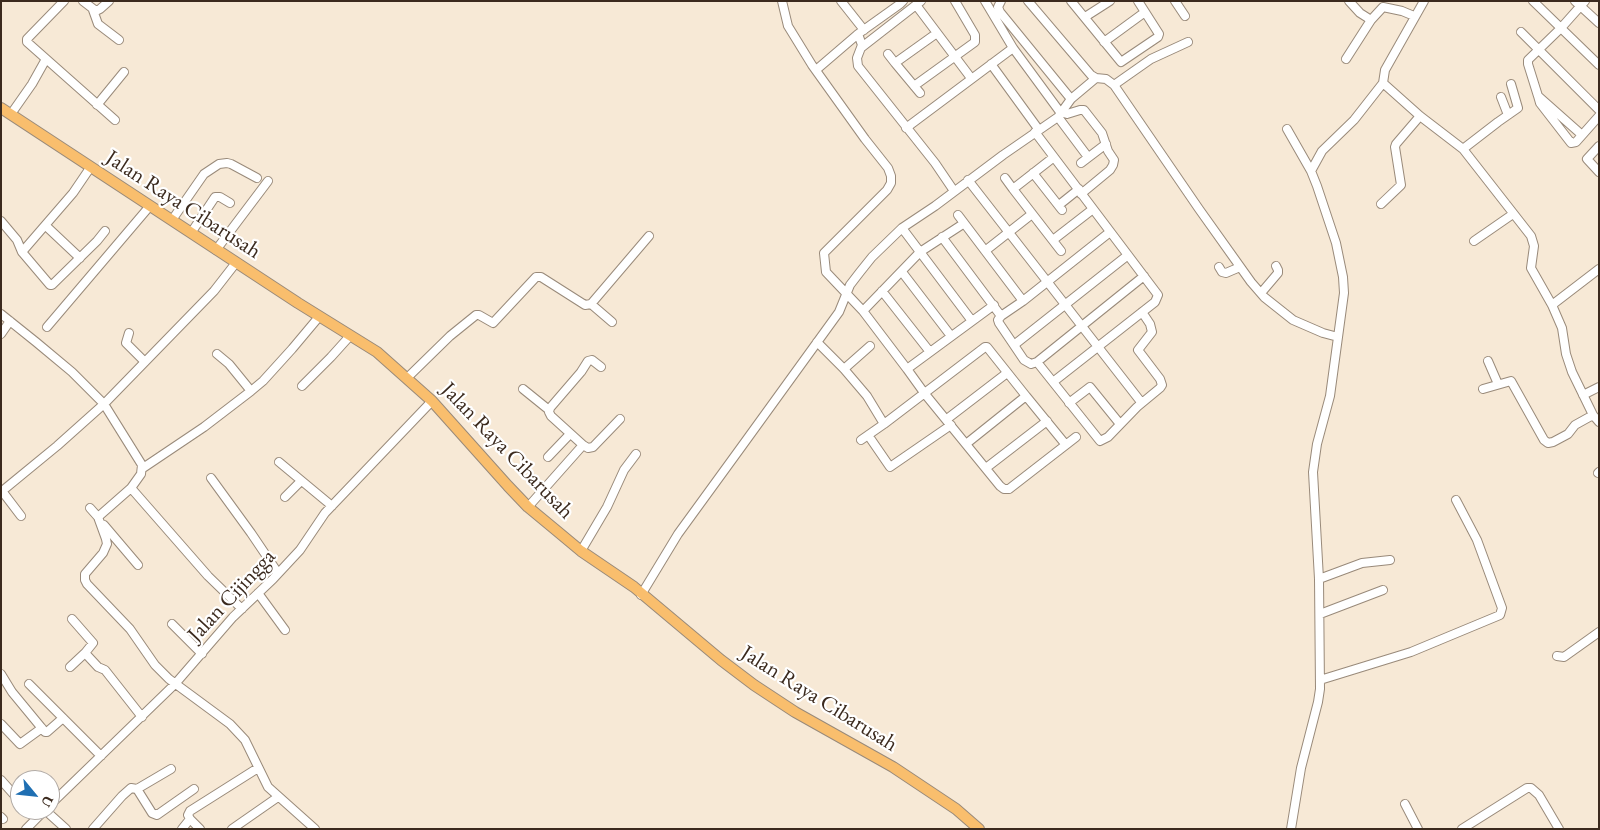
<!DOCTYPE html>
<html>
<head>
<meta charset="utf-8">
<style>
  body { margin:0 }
  #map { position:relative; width:1600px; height:830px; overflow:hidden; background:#f7e9d6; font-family:"EB Garamond",serif }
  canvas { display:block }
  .frame { position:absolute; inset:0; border:2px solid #3b2a1e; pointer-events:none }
  .north { position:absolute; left:10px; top:770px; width:50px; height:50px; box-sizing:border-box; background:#fff; border:1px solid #b1aaa5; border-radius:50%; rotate:118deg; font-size:14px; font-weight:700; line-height:20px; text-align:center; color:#3b2a1e }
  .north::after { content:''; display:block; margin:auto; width:18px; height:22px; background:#1f6fb2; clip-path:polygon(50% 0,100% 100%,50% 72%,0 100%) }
</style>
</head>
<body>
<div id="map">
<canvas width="1600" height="830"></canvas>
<div class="frame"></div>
<div class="north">U</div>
</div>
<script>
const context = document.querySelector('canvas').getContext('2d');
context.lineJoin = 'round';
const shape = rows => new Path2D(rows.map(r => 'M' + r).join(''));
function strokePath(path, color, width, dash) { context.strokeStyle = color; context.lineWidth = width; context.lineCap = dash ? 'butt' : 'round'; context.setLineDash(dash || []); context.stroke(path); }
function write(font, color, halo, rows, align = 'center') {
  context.font = font + ' "EB Garamond",serif'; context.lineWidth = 4.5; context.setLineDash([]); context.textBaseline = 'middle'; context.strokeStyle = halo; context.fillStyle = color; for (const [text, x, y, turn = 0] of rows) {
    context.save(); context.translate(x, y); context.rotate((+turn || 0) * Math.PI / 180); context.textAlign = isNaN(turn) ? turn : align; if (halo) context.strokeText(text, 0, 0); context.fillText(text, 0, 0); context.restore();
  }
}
const minor = shape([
  [64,1,27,39,27,42,115,120],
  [83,1,96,11,100,9,109,1],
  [782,1,788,26,812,65,865,139,888,168,891,176,891,183,887,190,824,253,826,272,863,311,907,369,994,305],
  [841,1,864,30],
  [985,1,1013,48,1060,112,1067,114,1080,110,1084,110,1102,133,1108,151,1114,160,1113,165,1110,170,1081,194],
  [1001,1,998,7,1000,12,1071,99,1096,78],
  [1028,1,1091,75,1096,78,1106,79,1114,85,1199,209,1251,282,1264,297,1293,320,1323,333,1338,337],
  [1071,1,1121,62,1158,37,1159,34,1138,1],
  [1175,1,1185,16],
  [1349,1,1360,13,1371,20],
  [1533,1,1599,65],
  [1575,1,1599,23],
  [916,5,971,78],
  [93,10,98,24,119,40],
  [1085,17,1110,1],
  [1521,32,1599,110],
  [858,34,862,45,857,58,858,66,935,163,954,191],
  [1104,42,1145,12],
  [862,47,921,1],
  [888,54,895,63],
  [1346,59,1371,20,1383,7,1402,11,1414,16],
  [991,64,1039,130],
  [816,70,858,34,900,4,903,1],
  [1383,83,1420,116,1463,149,1531,236,1534,246,1531,268,1552,305,1562,328,1566,354,1572,372,1593,415,1599,422],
  [1114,85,1151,59,1188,42],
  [914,86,975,42,975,35,955,1],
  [920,93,895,63,937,33],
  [1538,96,1528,64,1528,60,1561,28,1585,1],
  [1501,97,1508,115],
  [97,105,124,72],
  [11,114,32,84,46,59],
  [1058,117,1088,157],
  [906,128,1013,48],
  [1287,129,1311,171],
  [1035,132,1158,295,1155,302,1053,382],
  [1582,135,1538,96,1540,103,1571,143,1576,142,1599,116],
  [1599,146,1587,159,1599,172],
  [1463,149,1498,122,1518,108,1511,84],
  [1054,157,1013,189,1061,251],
  [1081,163,1106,144],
  [90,168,73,193,22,252,50,285,52,285,97,241,105,231],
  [1033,173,1062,210],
  [1005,178,1013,189],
  [968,180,1141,402],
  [1381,204,1401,185,1395,147,1396,144,1420,116],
  [1059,205,1079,189],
  [958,215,1023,301],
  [172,220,204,174,219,164,227,163,231,164,257,178],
  [1,221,17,240,22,252],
  [46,226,80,258],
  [902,228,972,321],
  [1110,232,1023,301,1001,316,998,320,999,323,1024,360,1031,364,1037,362,1100,441,1108,437,1137,407,1160,388,1162,385,1160,379,1138,350,1152,332,1150,324,1142,312],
  [191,233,215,197,220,197,230,203],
  [942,237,1001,316],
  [1053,240,1093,209],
  [1474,241,1513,214],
  [216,250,268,181],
  [985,251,1032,214],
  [1219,267,1222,272,1226,273,1240,267],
  [902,272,951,336],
  [882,291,930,352],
  [1261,293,1278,273,1278,270,1276,266],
  [591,304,612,322],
  [1552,305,1599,269],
  [863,311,920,252,963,224],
  [1,314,36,342,72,372,104,404,142,465,141,474,131,488,98,517,106,539,107,544,103,553,85,574,85,580,87,584,130,629,155,665,169,679,230,724,245,740,268,787,315,829],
  [47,327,149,207],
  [129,333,126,343,145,362],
  [1,334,10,321],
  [817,342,844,369,867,396,884,424],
  [1014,345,1128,255],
  [217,354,229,364,251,391],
  [1488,361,1498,384],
  [1037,362,1144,276],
  [844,369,870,346],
  [907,369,925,394,1000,486,1004,489,1009,489,1076,437],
  [407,378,450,336,476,315,479,315,493,323,536,277,541,277,585,305,591,304,649,236],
  [302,386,331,357,349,337],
  [523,389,549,410],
  [1483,389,1511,381,1544,440,1548,443,1553,442,1568,434,1575,425,1593,415],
  [1583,395,1599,387],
  [1069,403,1090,387,1120,424],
  [947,419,1007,373],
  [868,435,890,467,951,425],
  [861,440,884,424,985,347,987,347,1026,396],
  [966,444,1026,396,1066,445],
  [583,445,588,448,593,447,620,419],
  [548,457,570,434],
  [279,462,332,506],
  [143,468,204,427,251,391,263,381,292,349,318,318],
  [986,468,1047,421],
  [1598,473,1599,472],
  [211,478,251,533,278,573],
  [131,488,208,576,242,609],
  [2,491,21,516],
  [1,492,57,446,104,404,214,291,235,264],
  [285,497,301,481],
  [528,507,583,445,551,416,549,412,550,408,581,372,588,361,592,360,601,367],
  [90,508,98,517],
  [104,525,138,565],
  [581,551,607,507,624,470,636,454],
  [1319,579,1362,563,1390,560],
  [258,593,285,630],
  [641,595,678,534,742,446,839,312,850,285,860,272,872,257,902,228,935,206,1003,155,1058,117,1071,99],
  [1320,614,1383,590],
  [72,619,93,643,85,653],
  [172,624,202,654],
  [1557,656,1564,657,1599,632],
  [70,667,85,653,98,667,105,670,142,717],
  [1,674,12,692,45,732,47,732,63,718],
  [1320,680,1411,652,1500,615,1502,608,1477,540,1456,500],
  [29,684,101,756],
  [1,724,20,744,42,728],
  [1,780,17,798],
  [137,789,171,769],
  [1405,804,1418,829],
  [50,805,175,684,233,617,273,579,300,550,325,513,432,401],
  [45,810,66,829],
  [1,817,3,819],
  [190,819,200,829],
  [26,829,45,810],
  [93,829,122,796,131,788,137,789,152,813,157,815,194,789],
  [182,829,190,819,188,815,190,811,258,768],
  [232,829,278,797],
  [1291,829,1301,768,1318,702,1320,689,1319,579,1313,472,1317,444,1330,396,1344,293,1343,277,1336,243,1317,186,1311,171,1322,151,1354,120,1383,83,1385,70,1424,1],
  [1462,829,1527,788,1531,788,1539,795,1559,829]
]);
const major = shape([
  [1,108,298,303,377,352,432,401,508,486,528,507,557,531,581,551,634,587,721,660,754,685,795,712,893,767,956,809,979,829]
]);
const streetNames = [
  ["Jalan Raya Cibarusah",183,205,33],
  ["Jalan Raya Cibarusah",507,451,46],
  ["Jalan Cijingga",232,596,-47],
  ["Jalan Raya Cibarusah",819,699,32]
];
strokePath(minor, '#998a7a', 10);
strokePath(major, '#998a7a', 12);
strokePath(minor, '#fff', 8);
strokePath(major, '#f9be6d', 10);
write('22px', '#3b2a1e', '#fff', streetNames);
</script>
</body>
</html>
